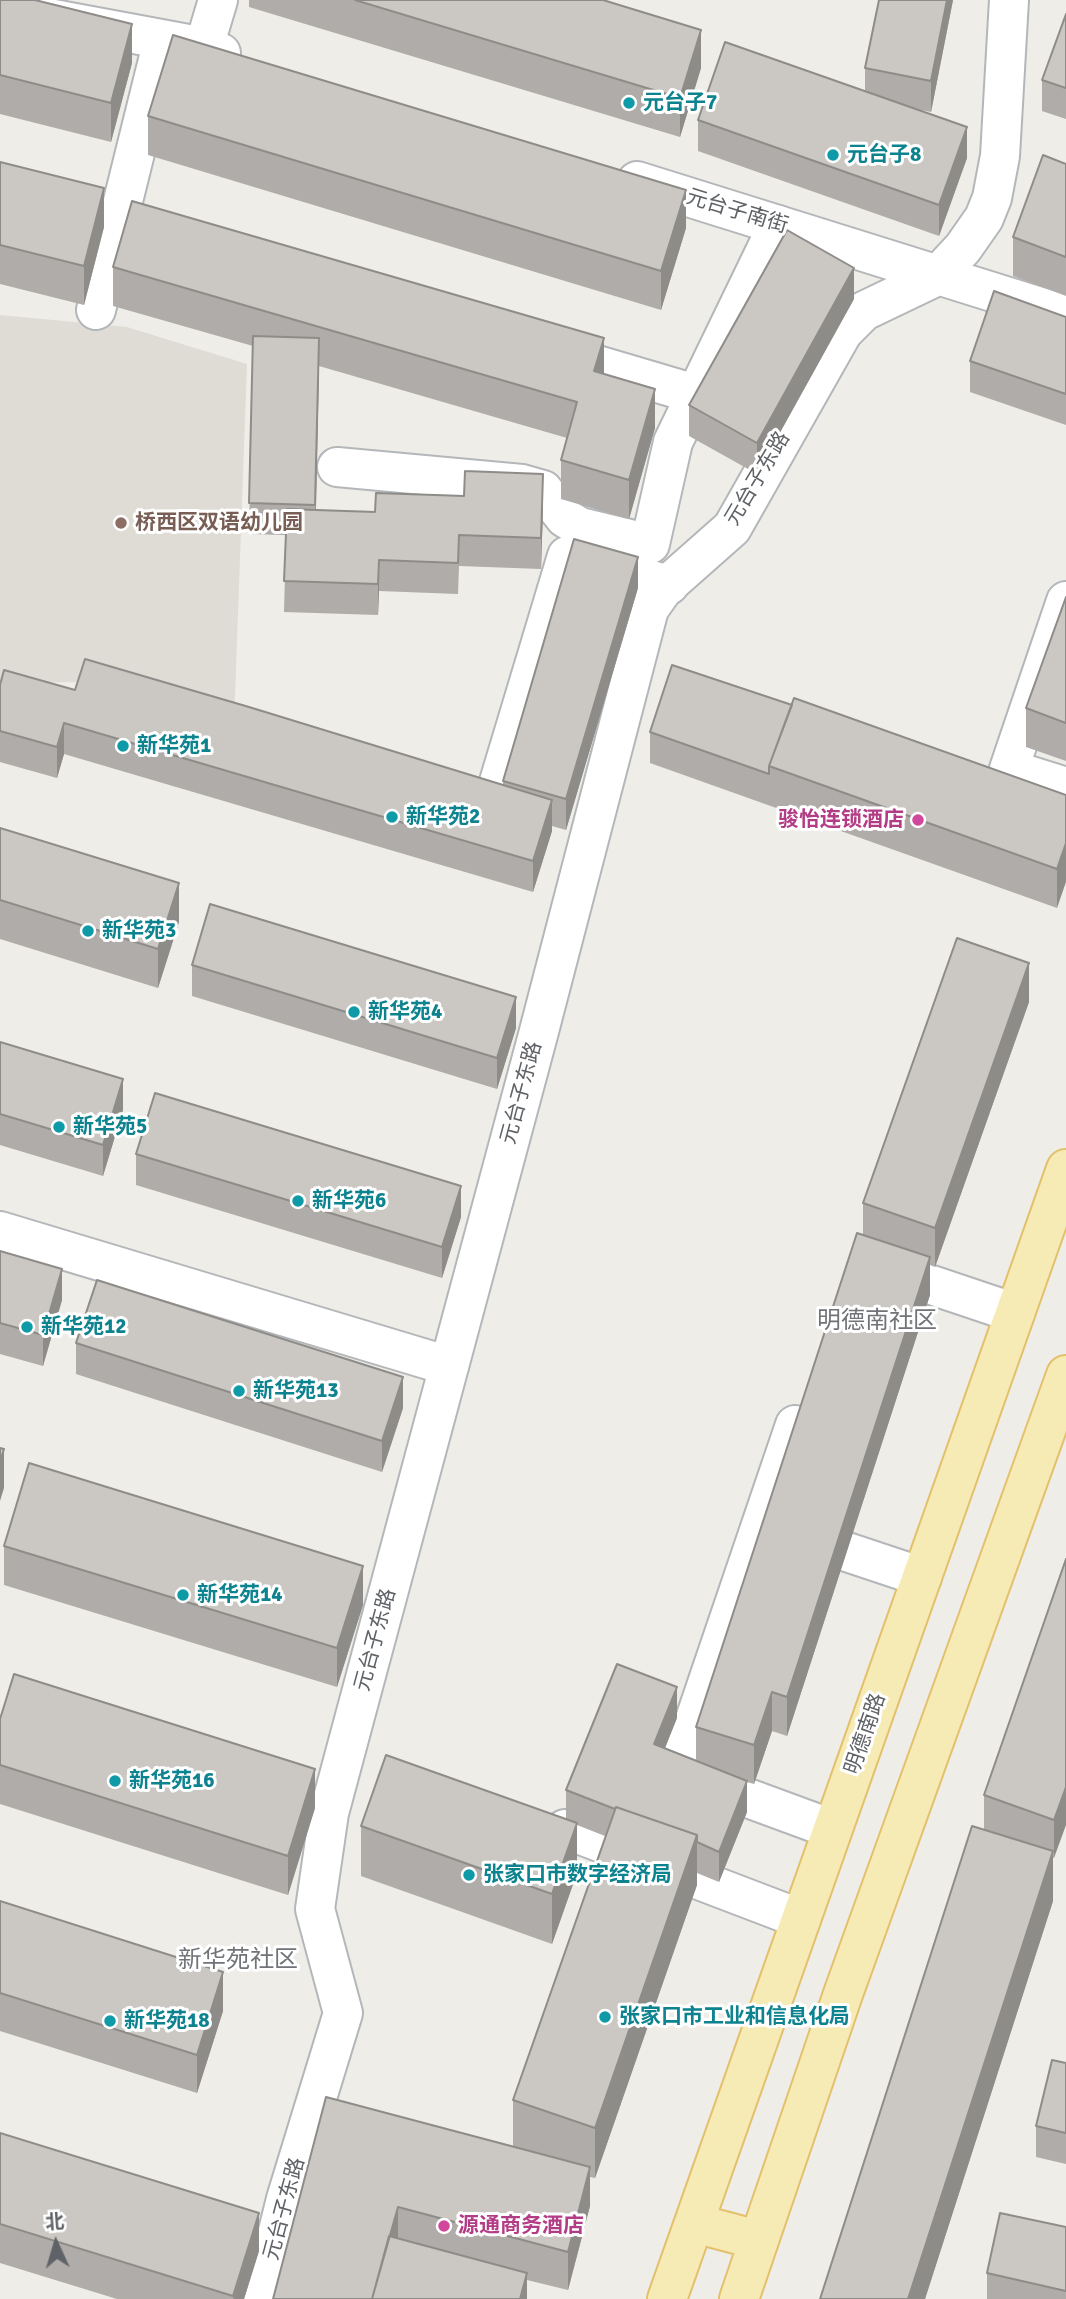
<!DOCTYPE html>
<html>
<head>
<meta charset="utf-8">
<style>
  body { margin:0 }
  #map { position:relative; width:1066px; height:2299px; overflow:hidden; background:#efede7; font-family:Signika,"Noto Sans SC",sans-serif }
  canvas { display:block }
  .north { position:absolute; left:21px; top:2208px; width:70px; height:70px; -webkit-text-stroke:5px #fff; paint-order:stroke; rotate:356deg; font-size:19px; font-weight:700; line-height:28px; text-align:center; color:#5f6266 }
  .north::after { content:''; display:block; margin:auto; width:24px; height:32px; background:#5f6266; clip-path:polygon(50% 0,100% 100%,50% 72%,0 100%) }
</style>
</head>
<body>
<div id="map">
<canvas width="1066" height="2299"></canvas>
<div class="north">北</div>
</div>
<script>
const context = document.querySelector('canvas').getContext('2d');
context.lineJoin = 'round';
function paint(path, color) { context.fillStyle = color; context.fill(path, 'evenodd'); }
const shape = rows => new Path2D(rows.map(r => 'M' + r).join(''));
function strokePath(path, color, width, dash) { context.strokeStyle = color; context.lineWidth = width; context.lineCap = dash ? 'butt' : 'round'; context.setLineDash(dash || []); context.stroke(path); }
function write(font, color, halo, rows, align = 'center') {
  context.font = font + ' Signika,"Noto Sans SC",sans-serif'; context.lineWidth = 6; context.setLineDash([]); context.textBaseline = 'middle'; context.strokeStyle = halo; context.fillStyle = color; for (const [text, x, y, turn = 0] of rows) {
    context.save(); context.translate(x, y); context.rotate((+turn || 0) * Math.PI / 180); context.textAlign = isNaN(turn) ? turn : align; if (halo) context.strokeText(text, 0, 0); context.fillText(text, 0, 0); context.restore();
  }
}
const education = shape([
  [0,315,127,327,247,364,234,724,86,682,0,683]
]);
const minor = shape([
  [204,47,218,0],
  [0,195,119,224,176,241],
  [96,310,163,40],
  [553,352,695,394],
  [337,467,522,484,543,490,565,518,580,527,650,544,673,442,778,225],
  [1066,601,1009,769,1066,787],
  [492,805,567,556,669,585],
  [0,1231,449,1366],
  [881,1268,1015,1313],
  [795,1425,677,1772,832,1829],
  [847,1552,922,1577],
  [565,1829,801,1919]
]);
const tertiary = shape([
  [0,9,204,47,221,53],
  [637,181,1066,315],
  [261,2299,286,2199,343,2013,315,1909,329,1813,538,1035,649,609,663,589,732,528,843,332,864,311,937,276,963,248,984,218,992,198,1000,156,1009,0]
]);
const primary = shape([
  [694,2223,758,2240],
  [667,2299,1066,1169],
  [739,2299,843,1994,1066,1375]
]);
const wall = shape([
  [0,0,132,63,111,142,0,114],
  [249,0,603,0,701,68,680,137,249,7],
  [879,0,953,0,931,112,912,108,967,158,939,236,698,151,698,120,865,91,865,68],
  [1066,14,1066,119,1042,111,1042,80],
  [148,116,686,228,661,310,148,155],
  [0,162,104,227,84,305,0,284],
  [1066,164,1066,296,1013,276,1013,237],
  [113,267,604,374,655,428,629,519,561,499,561,460,567,438,319,366,316,510,375,512,543,505,541,569,459,566,458,594,379,591,378,615,284,612,286,535,249,534,253,346,113,306],
  [854,299,757,474,689,436,689,405],
  [1066,317,1066,425,970,392,970,361],
  [638,588,566,830,552,826,552,831,533,892,64,754,57,778,0,762,0,685,75,690,503,785,503,781],
  [1066,597,1066,761,1026,747,1026,708],
  [650,732,1066,795,1057,908,650,763],
  [0,828,179,922,158,988,0,939],
  [192,965,516,1028,497,1089,192,996],
  [1029,1002,935,1267,930,1265,930,1295,787,1736,772,1731,754,1784,747,1782,747,1812,719,1882,697,1873,697,1885,595,2178,590,2177,590,2206,568,2290,527,2280,527,2299,273,2299,326,2097,513,2146,513,2100,605,1836,577,1825,577,1873,552,1944,361,1876,361,1826,566,1819,566,1790,677,1718,665,1748,696,1760,696,1727,863,1235,863,1203],
  [0,1042,123,1110,103,1176,0,1145],
  [136,1154,461,1217,442,1278,136,1185],
  [0,1251,62,1300,43,1366,0,1354],
  [76,1343,403,1408,382,1472,76,1374],
  [4,1546,363,1605,337,1687,4,1585],
  [1066,1559,1054,1858,1053,1858,1053,1901,925,2299,820,2299,984,1829,984,1795],
  [0,1719,315,1808,288,1895,0,1804],
  [0,1901,223,2011,197,2093,0,2031],
  [1066,2063,1066,2164,1036,2157,1036,2126],
  [0,2133,259,2251,244,2299,117,2299,0,2263],
  [1066,2227,1066,2299,987,2299,987,2273]
]);
const shadedWall = shape([
  [947,0,953,0,931,112,931,81],
  [132,24,132,63,111,142,111,103],
  [701,30,701,68,680,137,680,98],
  [967,127,967,158,939,236,939,205],
  [104,188,104,227,84,305,84,266],
  [686,190,686,228,661,310,661,271],
  [854,268,854,299,757,474,757,443],
  [319,338,319,369,315,536,315,505],
  [604,338,604,377,594,371],
  [655,389,655,428,629,519,629,480],
  [543,474,543,505,541,569,541,538],
  [638,557,638,588,566,830,566,799],
  [379,560,379,591,378,615,378,584],
  [64,723,64,754,57,778,57,747],
  [552,800,552,831,533,892,533,861],
  [1066,843,1066,882,1057,908,1057,869],
  [179,883,179,922,158,988,158,949],
  [1029,963,1029,1002,935,1267,935,1228],
  [516,997,516,1028,497,1089,497,1058],
  [123,1079,123,1110,103,1176,103,1145],
  [461,1186,461,1217,442,1278,442,1247],
  [930,1257,930,1295,787,1736,787,1697],
  [62,1269,62,1300,43,1366,43,1335],
  [403,1377,403,1408,382,1472,382,1441],
  [4,1449,4,1488,0,1501,0,1462],
  [363,1566,363,1605,337,1687,337,1648],
  [677,1687,677,1718,654,1775,654,1744],
  [772,1692,772,1731,754,1784,754,1745],
  [315,1769,315,1808,288,1895,288,1856],
  [747,1781,747,1812,719,1882,719,1852],
  [1066,1787,1066,1825,1054,1858,1054,1820],
  [577,1823,577,1873,552,1944,552,1894],
  [697,1835,697,1885,595,2178,595,2128],
  [1053,1851,1053,1901,925,2299,908,2299],
  [223,1972,223,2011,197,2093,197,2055],
  [590,2167,590,2206,568,2290,568,2252],
  [398,2207,398,2246,374,2299],
  [259,2213,259,2251,244,2299,233,2299],
  [527,2273,527,2299,520,2299]
]);
const building = shape([
  [0,0,35,0,132,24,111,103,0,75,0,0],
  [355,0,603,0,701,30,680,98,355,0],
  [879,0,947,0,931,81,865,68,879,0],
  [1066,14,1066,88,1042,80,1066,14],
  [173,35,686,190,661,271,148,116,173,35],
  [725,42,967,127,939,205,698,120,725,42],
  [1043,155,1066,164,1066,257,1013,237,1043,155],
  [0,162,104,188,84,266,0,245,0,162],
  [132,201,604,338,594,371,655,389,629,480,561,460,577,402,113,267,132,201],
  [787,230,854,268,757,443,689,405,787,230],
  [994,291,1066,317,1066,394,970,361,994,291],
  [253,336,319,338,315,505,249,503,253,336],
  [465,471,543,474,541,538,459,535,458,563,379,560,378,584,284,581,287,509,375,512,376,493,464,496,465,471],
  [574,539,638,557,566,799,503,781,574,539],
  [1066,597,1066,723,1026,708,1066,597],
  [85,659,249,707,552,800,533,861,64,723,57,747,0,731,0,685,4,670,75,690,85,659],
  [672,665,792,705,769,766,769,774,650,732,672,665],
  [794,698,1066,795,1066,843,1057,869,769,766,794,698],
  [0,828,179,883,158,949,0,900,0,828],
  [210,904,516,997,497,1058,192,965,210,904],
  [957,938,1029,963,935,1228,863,1203,957,938],
  [0,1042,123,1079,103,1145,0,1114,0,1042],
  [155,1093,461,1186,442,1247,136,1154,155,1093],
  [857,1233,930,1257,787,1697,772,1692,754,1745,696,1727,857,1233],
  [0,1251,62,1269,43,1335,0,1323,0,1251],
  [97,1280,403,1377,382,1441,76,1343,97,1280],
  [0,1448,4,1449,0,1462,0,1448],
  [29,1463,363,1566,337,1648,4,1546,29,1463],
  [1066,1559,1066,1787,1054,1820,984,1795,1066,1559],
  [617,1664,677,1687,654,1744,747,1781,719,1852,697,1842,697,1835,616,1807,615,1809,566,1790,617,1664],
  [14,1674,315,1769,288,1856,0,1765,0,1719,14,1674],
  [386,1755,577,1823,552,1894,361,1826,386,1755],
  [616,1807,697,1835,595,2128,513,2100,616,1807],
  [972,1826,1053,1851,908,2299,820,2299,972,1826],
  [0,1901,223,1972,197,2055,0,1993,0,1901],
  [1052,2060,1066,2063,1066,2133,1036,2126,1052,2060],
  [326,2097,590,2167,568,2252,398,2207,372,2299,273,2299,326,2097],
  [0,2133,259,2213,233,2296,0,2224,0,2133],
  [1000,2213,1066,2227,1066,2291,987,2273,1000,2213],
  [389,2236,527,2273,520,2299,372,2299,389,2236]
]);
const markers = [
  [629,103,7,"#0f9aa8"],
  [833,155,7,"#0f9aa8"],
  [121,523,7,"#8d6e63"],
  [123,746,7,"#0f9aa8"],
  [392,817,7,"#0f9aa8"],
  [918,820,7,"#d1479c"],
  [88,931,7,"#0f9aa8"],
  [354,1012,7,"#0f9aa8"],
  [59,1127,7,"#0f9aa8"],
  [298,1201,7,"#0f9aa8"],
  [27,1327,7,"#0f9aa8"],
  [239,1391,7,"#0f9aa8"],
  [183,1595,7,"#0f9aa8"],
  [115,1781,7,"#0f9aa8"],
  [469,1875,7,"#0f9aa8"],
  [605,2017,7,"#0f9aa8"],
  [110,2021,7,"#0f9aa8"],
  [444,2226,7,"#d1479c"]
];
const cultureNames = [
  ["元台子7",643,103],
  ["元台子8",847,155],
  ["新华苑1",137,746],
  ["新华苑2",406,817],
  ["新华苑3",102,931],
  ["新华苑4",368,1012],
  ["新华苑5",73,1127],
  ["新华苑6",312,1201],
  ["新华苑12",41,1327],
  ["新华苑13",253,1391],
  ["新华苑14",197,1595],
  ["新华苑16",129,1781],
  ["张家口市数字经济局",483,1875],
  ["张家口市工业和信息化局",619,2017],
  ["新华苑18",124,2021]
];
const streetNames = [
  ["元台子南街",737,212,17],
  ["元台子东路",758,479,-59],
  ["元台子东路",522,1093,-75],
  ["元台子东路",376,1640,-75],
  ["明德南路",866,1734,-71],
  ["元台子东路",285,2209,-75]
];
const educationNames = [
  ["桥西区双语幼儿园",135,523]
];
const hotelNames = [
  ["骏怡连锁酒店",904,820],
  ["源通商务酒店",458,2226,"left"]
];
const quarterNames = [
  ["明德南社区",877,1322],
  ["新华苑社区",238,1961]
];
paint(education, '#dfdcd6');
strokePath(minor, '#b4b7ba', 42);
strokePath(tertiary, '#b4b7ba', 42);
strokePath(primary, '#e3c06c', 42);
strokePath(minor, '#fff', 38);
strokePath(tertiary, '#fff', 38);
strokePath(primary, '#f7ebb5', 38);
paint(wall, '#afaca9');
paint(shadedWall, '#8e8c89');
paint(building, '#cbc8c4');
strokePath(building, '#8e8c89', 2);
for (const [x, y, r, color] of markers) { const dot = new Path2D(); dot.arc(x, y, r, 0, 2 * Math.PI); context.fillStyle = color; context.fill(dot); strokePath(dot, '#fff', 2.5); }
write('bold 21px', '#0d838f', '#fff', cultureNames, 'left');
write('21px', '#5f6266', '#fff', streetNames);
write('bold 21px', '#785e54', '#fff', educationNames, 'left');
write('bold 21px', '#b23c85', '#fff', hotelNames, 'right');
write('24px', '#707478', '#fff', quarterNames);
</script>
</body>
</html>
